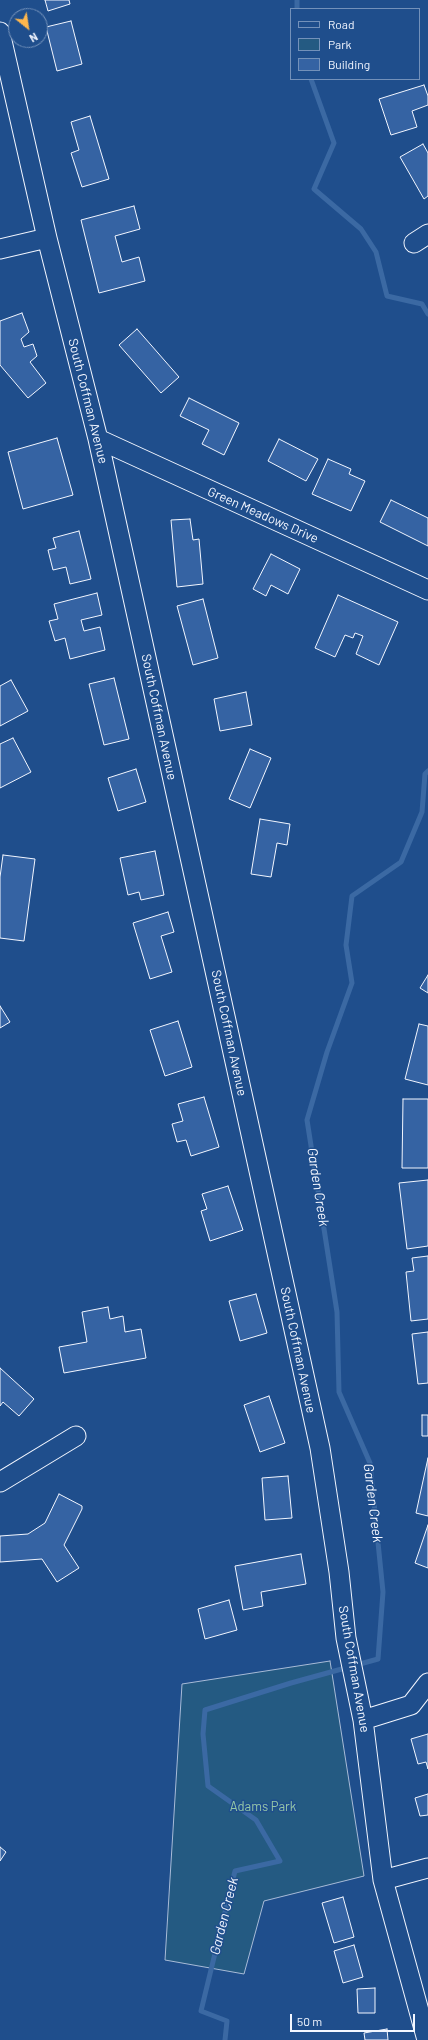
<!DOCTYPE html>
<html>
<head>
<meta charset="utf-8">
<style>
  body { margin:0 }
  #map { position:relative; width:428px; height:2040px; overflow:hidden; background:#1f4e8c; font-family:Barlow,sans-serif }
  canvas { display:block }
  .legend { position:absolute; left:290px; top:8px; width:130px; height:72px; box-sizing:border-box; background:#1f4e8c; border:1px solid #7391ba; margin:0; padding:5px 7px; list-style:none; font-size:12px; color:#f2f6ff }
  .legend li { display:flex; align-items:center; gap:8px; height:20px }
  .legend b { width:20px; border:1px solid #7391ba }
  .north { position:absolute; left:8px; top:8px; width:40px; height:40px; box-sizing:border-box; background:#1f4e8c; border:1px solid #7391ba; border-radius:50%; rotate:150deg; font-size:11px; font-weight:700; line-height:16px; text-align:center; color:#f2f6ff }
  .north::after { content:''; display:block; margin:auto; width:14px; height:18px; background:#ffb74d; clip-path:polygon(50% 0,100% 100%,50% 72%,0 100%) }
  .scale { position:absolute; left:290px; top:2014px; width:125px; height:18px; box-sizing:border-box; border:2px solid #f2f6ff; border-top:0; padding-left:5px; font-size:12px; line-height:14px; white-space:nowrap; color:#f2f6ff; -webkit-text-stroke:3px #1f4e8c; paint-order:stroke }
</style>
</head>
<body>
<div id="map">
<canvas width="428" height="2040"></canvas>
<ul class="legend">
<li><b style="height:5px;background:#1f4e8c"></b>Road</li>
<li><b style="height:11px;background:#245a82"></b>Park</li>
<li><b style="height:11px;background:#3563a3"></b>Building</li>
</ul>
<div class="north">N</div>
<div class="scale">50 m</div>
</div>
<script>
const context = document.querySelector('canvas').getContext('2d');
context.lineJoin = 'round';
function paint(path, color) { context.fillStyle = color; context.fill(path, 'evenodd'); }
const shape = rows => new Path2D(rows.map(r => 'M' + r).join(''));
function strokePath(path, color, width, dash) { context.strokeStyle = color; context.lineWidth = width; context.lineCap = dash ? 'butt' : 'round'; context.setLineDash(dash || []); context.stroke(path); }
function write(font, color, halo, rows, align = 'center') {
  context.font = font + ' Barlow,sans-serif'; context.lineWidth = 3; context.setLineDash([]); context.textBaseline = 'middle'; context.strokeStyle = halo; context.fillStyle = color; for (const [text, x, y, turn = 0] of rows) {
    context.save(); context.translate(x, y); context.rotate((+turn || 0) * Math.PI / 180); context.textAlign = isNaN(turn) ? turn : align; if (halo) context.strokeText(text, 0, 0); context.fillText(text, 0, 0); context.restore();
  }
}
const green = shape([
  [330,1661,364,1876,264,1901,244,1974,165,1960,182,1684,330,1661]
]);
const stream = shape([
  [297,0,297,9],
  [311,79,334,143,314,189,361,229,376,252,387,296,422,304,428,314],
  [225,2040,227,2021,201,2011,235,1871,280,1861,256,1820,208,1786,203,1734,205,1710,291,1683,378,1659,383,1592,370,1463,339,1392,337,1312,307,1120,327,1052,352,983,346,945,352,896,401,862,422,812,425,774,428,771]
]);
const building = shape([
  [45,0,69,0,70,4,48,11,45,0],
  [71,21,82,64,57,71,46,27,71,21],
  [424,85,428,96,428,105,412,111,417,127,391,135,379,99,424,85],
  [90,116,109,179,82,187,71,153,79,150,71,122,90,116],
  [423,144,428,153,428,196,424,199,400,157,423,144],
  [134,206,140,229,115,236,122,262,139,257,145,281,99,293,81,220,134,206],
  [22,313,29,332,21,339,24,347,33,344,37,356,30,362,46,383,28,398,0,365,0,321,22,313],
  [137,329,179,377,161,393,119,345,137,329],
  [189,398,239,423,224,455,202,444,209,430,180,416,189,398],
  [57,438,73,495,23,509,8,452,57,438],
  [279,439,318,459,306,481,268,461,279,439],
  [328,459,351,469,349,474,365,481,351,511,312,494,328,459],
  [391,500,428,518,428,546,380,522,391,500],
  [190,519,193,540,199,539,203,584,177,587,171,520,190,519],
  [79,531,91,579,70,584,66,567,53,570,48,550,56,548,53,538,79,531],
  [271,554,300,569,288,594,271,585,266,596,253,589,271,554],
  [97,593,102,615,81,620,84,631,100,627,105,650,70,659,65,638,55,641,49,621,58,619,54,604,97,593],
  [338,595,398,622,379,665,356,654,363,636,355,633,353,638,345,635,335,657,315,648,338,595],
  [203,599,218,658,193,665,177,606,203,599],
  [114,678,129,739,104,745,89,684,114,678],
  [11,680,28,711,0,726,0,686,11,680],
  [246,692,252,725,220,731,214,699,246,692],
  [13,738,31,772,0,788,0,744,13,738],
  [250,749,271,758,250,808,229,799,250,749],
  [136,769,146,802,118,811,108,778,136,769],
  [260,819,290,824,287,845,277,843,271,877,251,874,260,819],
  [155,851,164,895,141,900,139,892,128,895,120,858,155,851],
  [3,855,35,859,24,941,0,938,0,877,3,855],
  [168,912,174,932,161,936,172,972,150,979,133,923,168,912],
  [428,975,428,993,420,988,428,975],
  [0,1006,10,1022,0,1028,0,1006],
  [178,1021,192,1067,165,1076,150,1030,178,1021],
  [419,1024,428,1026,428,1085,405,1079,419,1024],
  [204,1097,219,1147,191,1156,186,1140,177,1142,172,1124,183,1121,178,1104,204,1097],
  [403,1099,428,1099,428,1168,402,1168,403,1099],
  [428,1180,428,1246,407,1249,399,1183,428,1180],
  [228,1186,243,1230,210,1241,201,1211,207,1209,202,1194,228,1186],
  [428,1256,428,1319,411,1321,406,1272,414,1271,412,1258,428,1256],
  [256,1294,267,1333,240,1341,229,1301,256,1294],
  [108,1307,110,1319,123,1316,125,1332,141,1329,146,1358,64,1373,59,1347,87,1342,82,1312,108,1307],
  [428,1332,428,1383,418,1384,412,1334,428,1332],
  [0,1368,34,1399,19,1416,3,1402,0,1406,0,1368],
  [269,1396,285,1443,260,1452,244,1405,269,1396],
  [422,1415,428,1415,428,1436,422,1436,422,1415],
  [428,1458,428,1516,416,1513,428,1458],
  [288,1476,292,1518,265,1520,262,1478,288,1476],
  [59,1494,82,1506,82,1509,64,1545,79,1568,57,1582,42,1559,0,1562,0,1536,28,1534,45,1523,59,1494],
  [428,1525,428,1568,415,1563,428,1525],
  [301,1554,306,1584,261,1592,263,1606,243,1610,235,1566,301,1554],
  [229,1600,237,1630,205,1639,198,1609,229,1600],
  [428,1734,428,1769,426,1762,418,1764,411,1739,428,1734],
  [428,1794,428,1815,420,1816,415,1798,428,1794],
  [0,1847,6,1852,0,1861,0,1847],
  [343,1897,354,1937,334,1943,322,1903,343,1897],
  [354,1945,363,1977,343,1983,334,1951,354,1945],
  [375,1988,375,2013,358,2013,357,1989,375,1988],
  [387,2029,388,2040,365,2040,364,2033,387,2029]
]);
const minor = shape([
  [0,32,47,238,98,439,320,1448,339,1572,346,1638,363,1720,383,1880,427,2040],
  [414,243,428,234],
  [0,249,47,238],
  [98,439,428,590],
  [0,1482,76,1436],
  [363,1720,411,1705,428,1683],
  [383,1880,428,1868]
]);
const streetNames = [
  ["South Coffman Avenue",88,401,76],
  ["Green Meadows Drive",263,515,24],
  ["South Coffman Avenue",159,717,78],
  ["South Coffman Avenue",229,1033,78],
  ["South Coffman Avenue",298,1350,78],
  ["South Coffman Avenue",354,1669,80]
];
const parkNames = [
  ["Adams Park",263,1807]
];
const waterNames = [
  ["Garden Creek",318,1187,81],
  ["Garden Creek",373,1503,83],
  ["Garden Creek",224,1916,-76]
];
paint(green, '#245a82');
strokePath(green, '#a8bbd7', 1);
strokePath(stream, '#3b69a3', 5);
paint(building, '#3563a3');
strokePath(building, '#f2f6ff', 1);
strokePath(minor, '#f2f6ff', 21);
strokePath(minor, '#1f4e8c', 19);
write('13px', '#f2f6ff', '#1f4e8c', streetNames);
write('13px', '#97c8a6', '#1f4e8c', parkNames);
write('italic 14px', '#f2f6ff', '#1f4e8c', waterNames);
</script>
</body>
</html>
